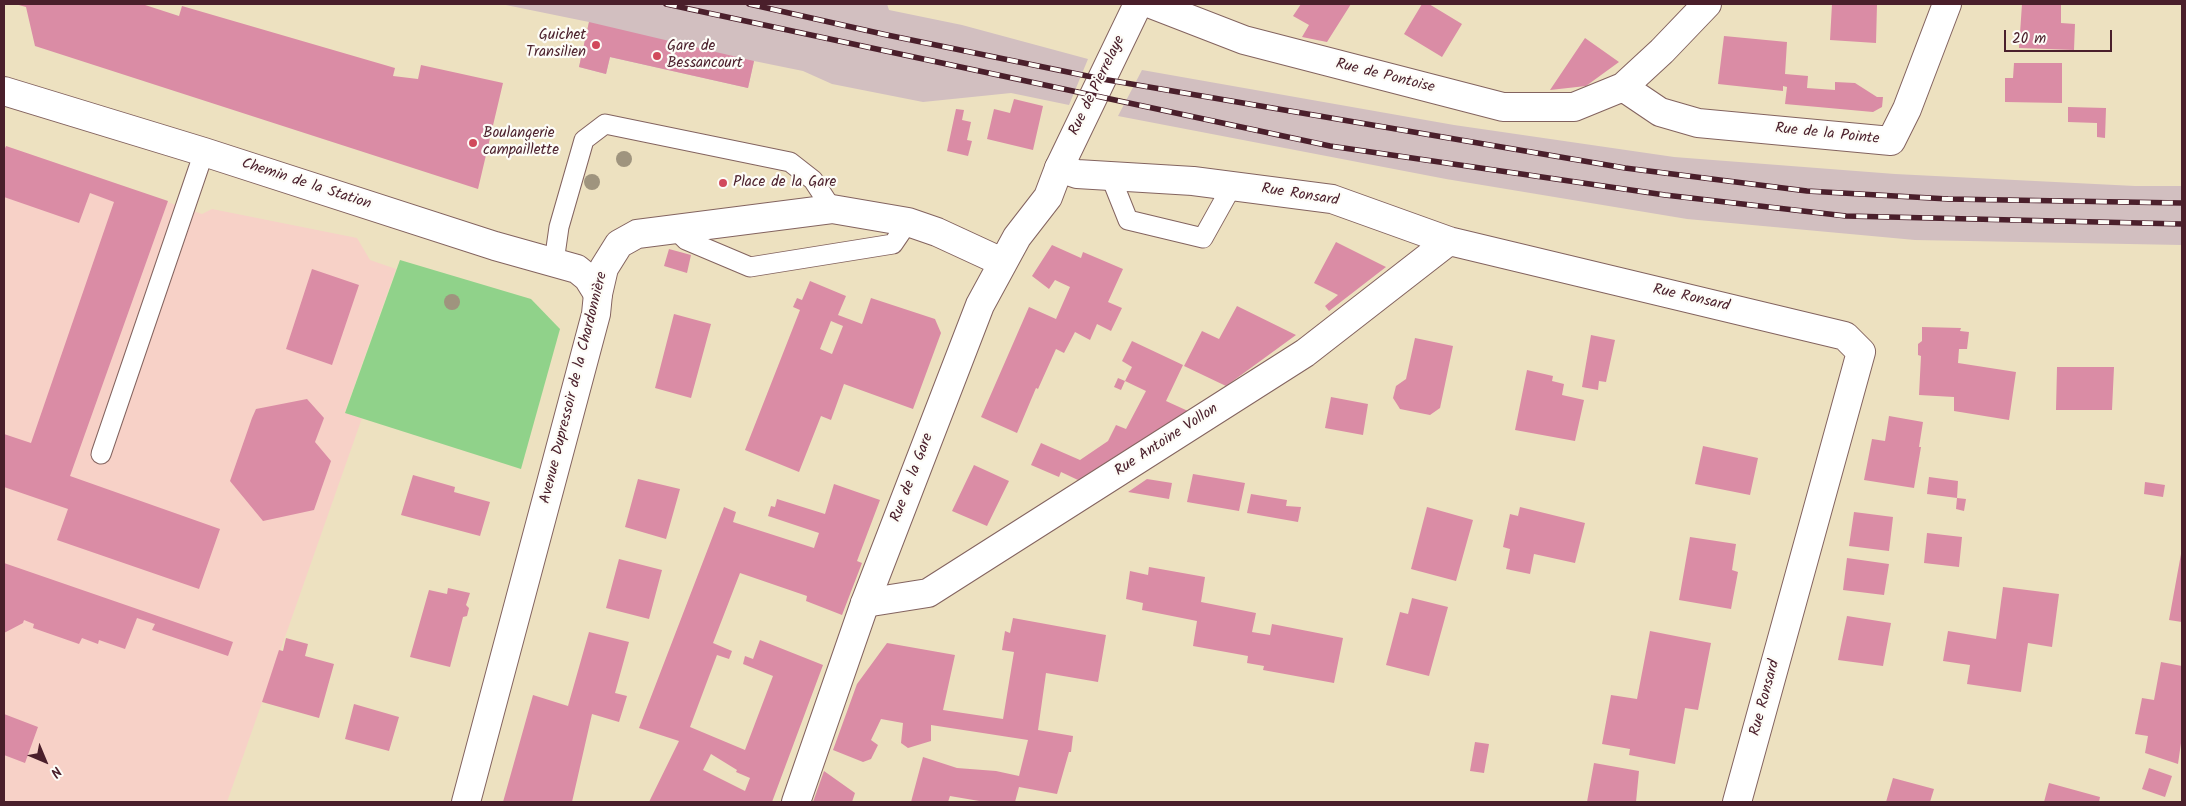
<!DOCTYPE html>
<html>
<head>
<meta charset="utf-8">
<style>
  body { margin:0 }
  #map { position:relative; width:2186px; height:806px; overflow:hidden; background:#ede1c0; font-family:Kalam,sans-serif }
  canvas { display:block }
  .frame { position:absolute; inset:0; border:5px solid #4a1f2b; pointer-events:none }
  .north { position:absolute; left:20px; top:736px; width:50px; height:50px; -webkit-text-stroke:4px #fdfcf7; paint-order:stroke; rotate:135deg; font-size:14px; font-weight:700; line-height:20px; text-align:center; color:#4a1f2b }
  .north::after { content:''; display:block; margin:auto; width:18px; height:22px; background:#4a1f2b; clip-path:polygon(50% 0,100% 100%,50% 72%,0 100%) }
  .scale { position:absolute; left:2004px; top:30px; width:108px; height:22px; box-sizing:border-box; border:2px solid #4a1f2b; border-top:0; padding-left:6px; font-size:15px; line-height:18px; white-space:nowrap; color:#4a1f2b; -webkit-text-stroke:4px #fdfcf7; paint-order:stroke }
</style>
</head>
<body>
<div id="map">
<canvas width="2186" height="806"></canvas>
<div class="frame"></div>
<div class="north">N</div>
<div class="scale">20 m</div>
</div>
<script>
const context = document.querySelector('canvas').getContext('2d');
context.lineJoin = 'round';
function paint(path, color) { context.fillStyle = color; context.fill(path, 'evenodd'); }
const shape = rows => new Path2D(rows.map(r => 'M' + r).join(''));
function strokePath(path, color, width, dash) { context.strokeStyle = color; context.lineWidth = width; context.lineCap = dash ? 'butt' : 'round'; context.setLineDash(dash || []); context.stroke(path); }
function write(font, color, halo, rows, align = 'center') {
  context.font = font + ' Kalam,sans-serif'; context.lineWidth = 4.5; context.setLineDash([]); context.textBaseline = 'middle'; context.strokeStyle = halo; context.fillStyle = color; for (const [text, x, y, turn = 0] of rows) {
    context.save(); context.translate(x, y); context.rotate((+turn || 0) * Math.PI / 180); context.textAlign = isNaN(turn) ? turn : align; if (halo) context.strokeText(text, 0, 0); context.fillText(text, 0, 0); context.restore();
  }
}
const built = shape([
  [6,146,202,214,212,209,357,238,370,260,396,269,345,412,362,418,227,802,4,802,4,151]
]);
const industrial = shape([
  [501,4,887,4,889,10,962,25,1088,59,1069,105,1011,93,923,102,832,84,803,71,754,61,748,88,610,57,606,74,579,67,589,22],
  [1142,70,1454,125,1674,157,1895,174,2135,186,2182,186,2182,245,1915,240,1687,219,1446,179,1118,116]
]);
const green = shape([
  [400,260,531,299,560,329,521,469,345,413]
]);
const building = shape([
  [15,4,142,4,179,16,182,6,395,68,393,76,418,79,421,65,503,83,478,189,35,46,26,7],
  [1301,4,1351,4,1327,42,1302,37,1309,25,1293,16],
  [1422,4,1429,4,1462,24,1442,57,1404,34],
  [1832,4,1877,4,1876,43,1830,40],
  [2022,4,2061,5,2061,23,2075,24,2074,50,2019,48],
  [589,22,754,61,748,88,610,57,606,74,579,67],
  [1724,36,1787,42,1785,74,1808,76,1807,88,1835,90,1835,82,1855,83,1877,97,1883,97,1882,107,1873,112,1785,104,1787,87,1783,86,1783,91,1718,84],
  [1585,38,1619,62,1586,86,1550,90],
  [2014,63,2062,63,2062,103,2005,102,2005,78,2013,78],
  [1014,99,1043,106,1033,150,987,139,994,109,1010,113],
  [2068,107,2106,108,2105,138,2097,137,2097,123,2068,122],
  [956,109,964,110,962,120,971,122,967,140,972,141,968,156,947,151],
  [6,146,168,201,70,476,220,529,199,589,57,540,68,509,4,487,4,434,31,443,114,202,90,193,79,223,4,197,4,151],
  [1336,242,1386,267,1329,311,1325,306,1338,295,1314,283],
  [1052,245,1081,258,1083,252,1123,269,1108,302,1122,308,1111,331,1097,324,1090,340,1075,332,1064,353,1056,349,1038,389,1036,388,1017,433,981,417,1029,307,1056,319,1070,287,1055,280,1049,289,1032,276],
  [669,249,691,255,687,273,664,266],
  [312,269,359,285,332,365,286,349],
  [810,281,846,296,838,315,862,324,871,298,935,319,941,333,913,409,844,384,831,420,821,416,799,472,745,450,800,310,793,307,797,298,802,300],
  [831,321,843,326,832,354,820,349],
  [1237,306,1296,335,1226,386,1184,366,1202,331,1219,339],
  [674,314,711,324,691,398,655,388],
  [1922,327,1961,328,1960,331,1969,332,1967,349,1959,349,1958,363,2016,372,2009,420,1954,411,1954,397,1919,395,1921,356,1918,355,1918,344,1922,341],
  [1591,335,1615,340,1606,382,1599,381,1598,390,1582,387],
  [1415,338,1453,346,1440,408,1430,415,1400,409,1393,398,1396,386,1406,379],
  [1132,341,1183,365,1166,401,1188,411,1078,480,1061,472,1059,477,1031,465,1041,443,1080,460,1108,441,1116,425,1126,429,1146,391,1125,381,1132,367,1122,361],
  [2057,367,2114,367,2112,410,2056,410],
  [1527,370,1553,376,1552,381,1564,384,1562,395,1584,400,1575,441,1515,430],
  [1118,378,1125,381,1121,390,1114,387],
  [1331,397,1368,404,1363,435,1325,428],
  [307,399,324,418,315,442,331,461,314,510,263,521,230,481,252,418,256,409],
  [1889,416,1923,422,1919,447,1921,447,1914,488,1864,480,1872,439,1885,441],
  [1703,446,1758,458,1750,495,1695,484],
  [974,465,1009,481,987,526,952,511],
  [1193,474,1245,483,1239,511,1187,502],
  [413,475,455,487,454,492,490,502,480,536,401,515],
  [1929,477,1958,481,1957,498,1927,494],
  [638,479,680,489,666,539,625,527],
  [1147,479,1172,483,1169,499,1128,492],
  [2145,482,2165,485,2163,497,2144,494],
  [834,484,880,500,857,561,862,563,842,615,806,601,807,596,740,573,713,643,732,651,729,659,717,655,690,727,745,750,773,676,743,664,745,656,753,659,760,640,823,665,772,802,649,802,679,741,639,728,724,507,736,512,733,522,814,548,819,533,768,516,771,506,775,507,777,499,825,514],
  [711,754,737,770,736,772,750,778,745,791,703,770],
  [1251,494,1287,500,1286,506,1301,507,1298,522,1247,513],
  [1957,498,1966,499,1964,511,1956,509],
  [1427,507,1473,520,1456,581,1411,569],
  [1520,507,1585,523,1575,563,1534,554,1530,574,1506,569,1510,549,1503,547,1510,514,1518,516],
  [1854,512,1893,517,1889,551,1849,546],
  [1927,533,1962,537,1959,567,1924,563],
  [1690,537,1736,544,1732,570,1738,572,1731,609,1679,600],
  [2181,554,2182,554,2182,622,2169,620],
  [1847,558,1889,564,1884,595,1843,590],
  [619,559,662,570,649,619,606,608],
  [4,563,233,642,228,656,152,630,155,624,137,618,125,649,99,640,98,644,82,638,79,644,33,628,34,624,24,620,23,623,4,633],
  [1149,567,1205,577,1201,602,1256,613,1252,632,1270,635,1272,624,1343,638,1334,683,1263,670,1264,666,1247,663,1248,656,1193,646,1197,621,1142,610,1143,603,1126,599,1130,571,1148,575],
  [2003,587,2059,594,2052,647,2028,643,2021,692,1967,684,1970,665,1943,661,1948,631,1996,639],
  [448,588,470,593,466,605,469,608,467,616,463,617,450,667,410,657,429,590,447,594],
  [1412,598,1448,607,1429,676,1386,665,1400,612,1408,614],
  [1847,616,1891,623,1883,666,1838,660],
  [1013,618,1106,635,1098,682,1046,673,1038,730,1073,736,1071,752,1069,752,1057,794,1019,787,1015,802,985,802,950,796,948,802,911,802,923,757,957,768,996,771,1019,776,1028,740,931,725,931,741,908,748,901,743,903,723,881,719,871,740,878,745,871,759,863,762,833,750,857,684,887,643,955,655,943,710,1003,719,1014,652,1002,650,1005,631,1010,633],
  [1650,631,1711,643,1698,710,1685,708,1675,764,1629,755,1630,749,1602,744,1611,695,1637,699],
  [589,632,629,642,615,693,627,696,619,722,592,714,572,802,503,802,533,695,568,706],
  [286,638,308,644,305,656,334,664,319,718,262,702,279,650,283,651],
  [2161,662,2182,666,2182,736,2178,764,2145,753,2148,736,2135,734,2142,698,2154,700],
  [354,704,399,717,389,751,345,739],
  [4,714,38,727,25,763,4,755],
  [1475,742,1489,744,1484,773,1470,771],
  [1594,763,1639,771,1636,802,1587,802],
  [2149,768,2172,776,2165,797,2142,789],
  [824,771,855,793,852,802,813,802],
  [1893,778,1934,789,1930,802,1886,802],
  [2049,783,2100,797,2099,802,2044,802]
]);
const lane = shape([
  [1110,175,1128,220,1203,238,1232,186],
  [675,229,686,240,750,267,893,244,908,222],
  [554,262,559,227,584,140,605,124,790,162,813,180,832,209],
  [101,454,204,152]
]);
const street = shape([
  [1151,4,1244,40,1503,107,1574,107,1623,87,1662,51,1707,4],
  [1623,87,1660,112,1698,123,1891,141,1907,109,1947,4],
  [4,91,204,152,495,246,577,269,588,278,598,294],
  [1059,168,1077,174,1193,181,1332,199,1449,241,1845,336,1861,352,1737,802],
  [865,603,928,593,1305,353,1449,241]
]);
const secondary = shape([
  [466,802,596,314,598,294,604,268,619,244,637,234,832,209,908,222,937,232,1002,262],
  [796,802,865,603,980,305,1017,237,1048,197,1059,168,1138,4]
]);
const rail = shape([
  [666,4,1330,146,1665,195,1846,216,2182,224],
  [749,4,887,35,1102,79,1625,168,1807,191,1948,199,2182,203]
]);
const trees = [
  [624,159],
  [592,182],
  [452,302]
];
const markers = [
  [596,45,5,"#d1495b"],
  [657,56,5,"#d1495b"],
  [473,143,5,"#d1495b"],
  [723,183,5,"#d1495b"]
];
const poiNames = [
  ["Guichet",586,36,"right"],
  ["Transilien",586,53,"right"],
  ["Gare de",667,47],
  ["Bessancourt",667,64],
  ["Boulangerie",483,134],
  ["campaillette",483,151],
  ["Place de la Gare",733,183]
];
const streetNames = [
  ["Rue de Pontoise",1385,77,14],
  ["Rue de Pierrelaye",1098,86,-64],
  ["Rue de la Pointe",1827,135,6],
  ["Chemin de la Station",306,185,18],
  ["Rue Ronsard",1300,196,9],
  ["Rue Ronsard",1691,299,13],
  ["Avenue Dupressoir de la Chardonnière",575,388,-76],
  ["Rue Antoine Vollon",1167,441,-33],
  ["Rue de la Gare",913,478,-69],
  ["Rue Ronsard",1766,698,-75]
];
paint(built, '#f7d1c7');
paint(industrial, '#d2bfc0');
paint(green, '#90d28a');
paint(building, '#da8ca5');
strokePath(lane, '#83635f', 21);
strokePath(street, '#83635f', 30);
strokePath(secondary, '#83635f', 30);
strokePath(lane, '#fff', 19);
strokePath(street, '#fff', 28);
strokePath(secondary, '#fff', 28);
strokePath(rail, '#4a1f2b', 5.5);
strokePath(rail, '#fdfcf7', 4, [11]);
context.fillStyle = '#9f947e';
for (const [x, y] of trees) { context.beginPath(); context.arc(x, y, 8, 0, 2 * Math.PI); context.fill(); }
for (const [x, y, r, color] of markers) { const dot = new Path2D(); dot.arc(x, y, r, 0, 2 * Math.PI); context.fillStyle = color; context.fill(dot); strokePath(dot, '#fdfcf7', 2); }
write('15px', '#4a1f2b', '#fdfcf7', poiNames, 'left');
write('15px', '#4a1f2b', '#fdfcf7', streetNames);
</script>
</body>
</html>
